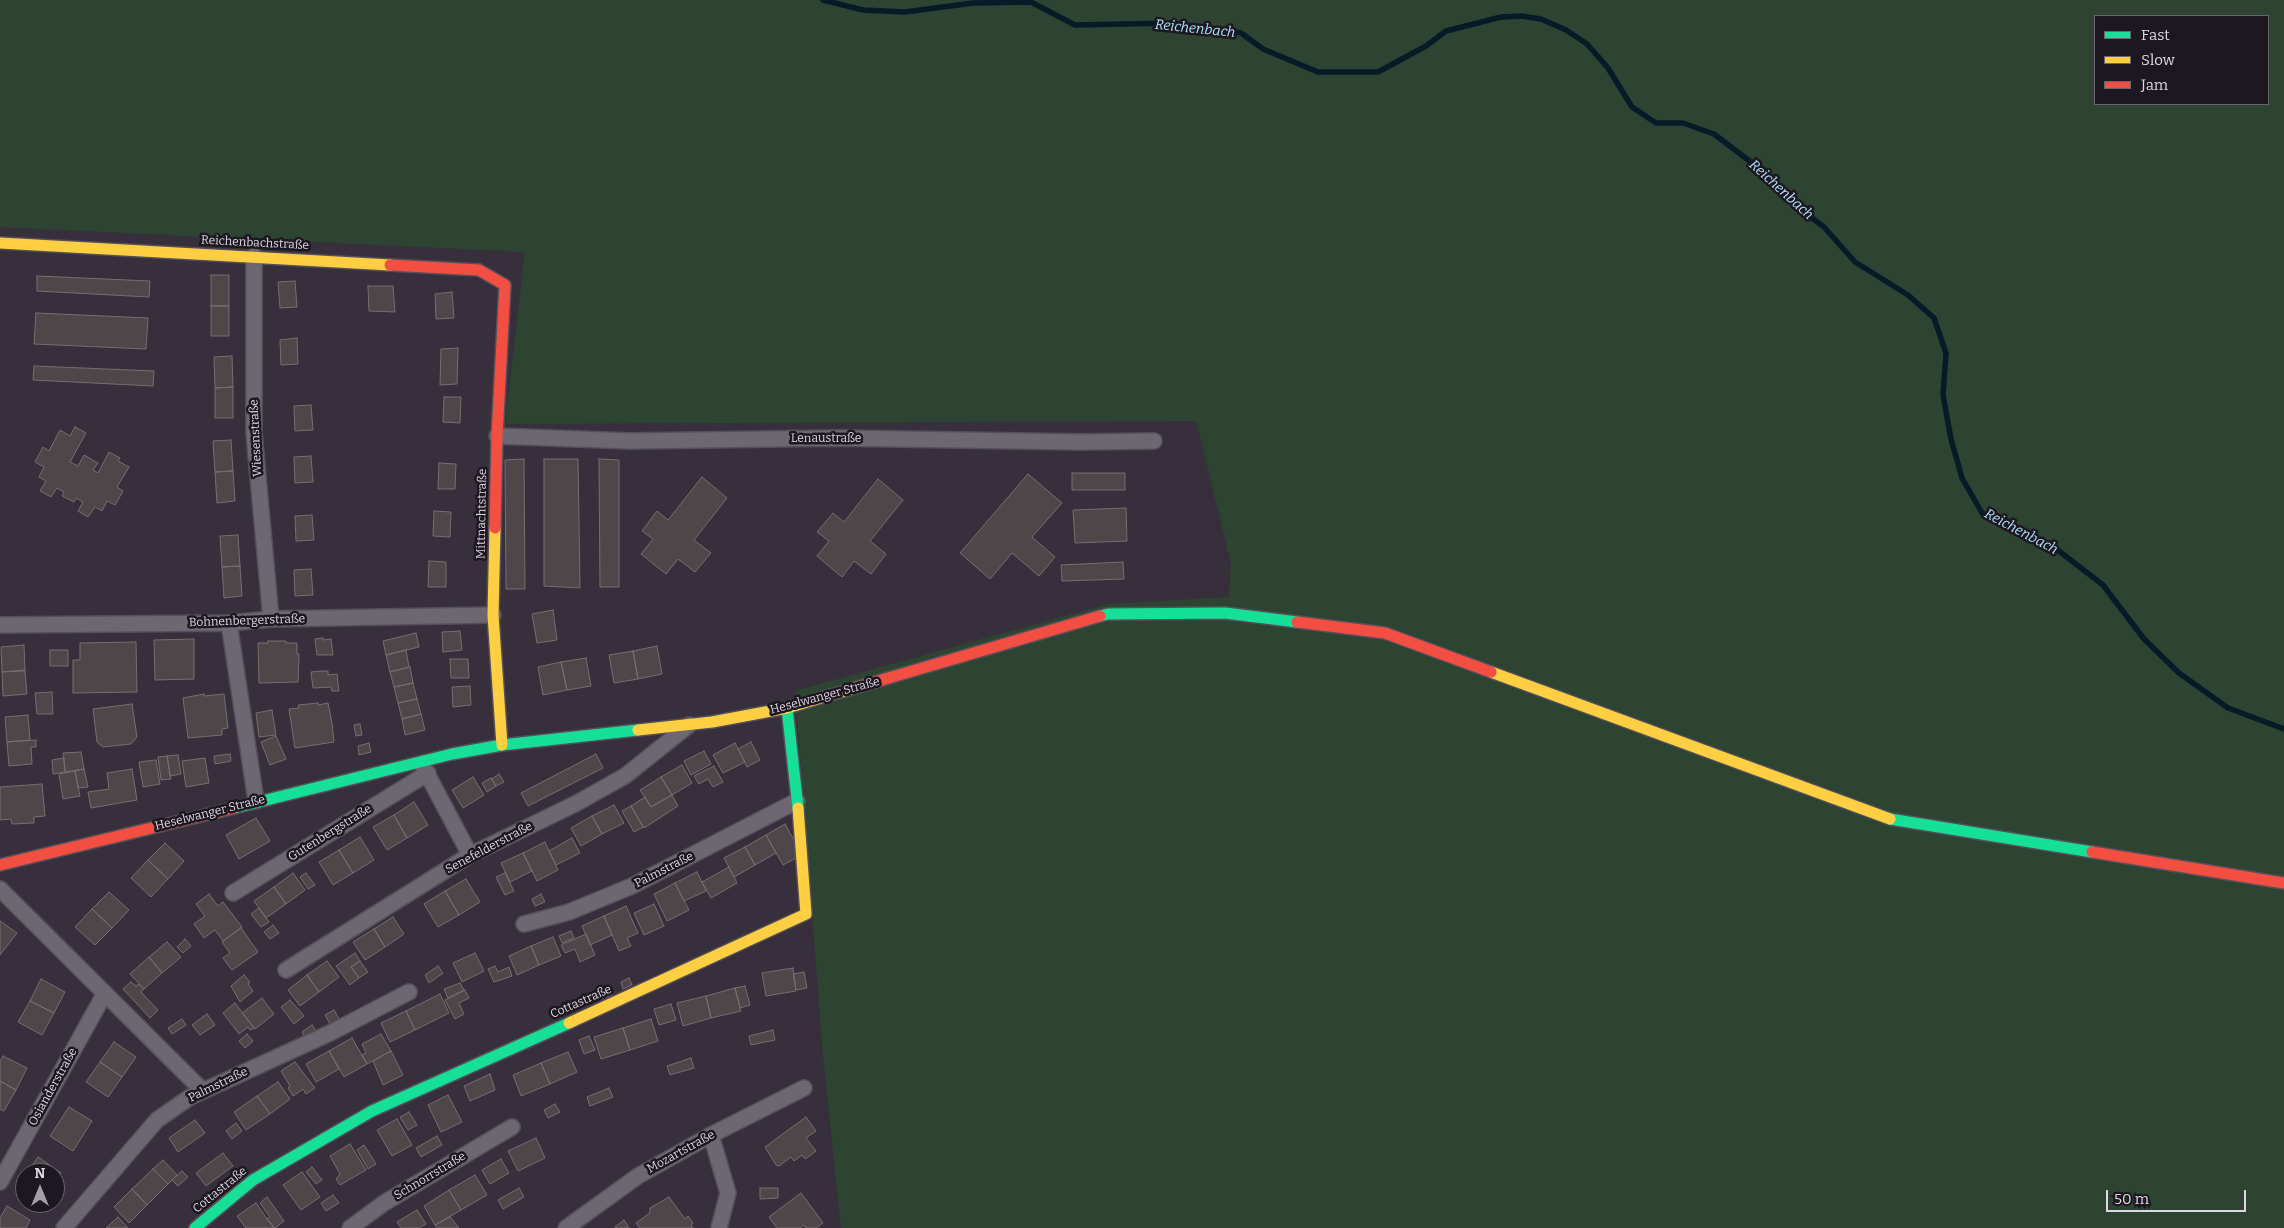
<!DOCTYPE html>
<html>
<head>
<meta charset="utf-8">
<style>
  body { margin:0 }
  #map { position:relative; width:2284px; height:1228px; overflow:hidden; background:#37303c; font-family:Bitter,serif }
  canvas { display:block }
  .legend { position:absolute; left:2094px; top:15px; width:175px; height:90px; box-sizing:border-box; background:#1d1720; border:1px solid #6b646e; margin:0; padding:6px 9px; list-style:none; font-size:15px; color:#dfd7e4 }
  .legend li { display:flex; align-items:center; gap:10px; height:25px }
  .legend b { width:25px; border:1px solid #6b646e }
  .north { position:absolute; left:15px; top:1163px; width:50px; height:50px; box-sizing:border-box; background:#1d1720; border:1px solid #6b646e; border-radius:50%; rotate:0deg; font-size:14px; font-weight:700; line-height:20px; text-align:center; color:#dfd7e4 }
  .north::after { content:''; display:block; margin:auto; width:18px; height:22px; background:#a49da9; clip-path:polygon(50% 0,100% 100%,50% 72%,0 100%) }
  .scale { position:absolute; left:2106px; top:1190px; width:140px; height:22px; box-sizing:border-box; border:2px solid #dfd7e4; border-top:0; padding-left:6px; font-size:15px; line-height:18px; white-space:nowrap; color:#dfd7e4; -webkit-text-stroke:4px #1d1720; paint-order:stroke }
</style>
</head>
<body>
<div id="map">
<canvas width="2284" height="1228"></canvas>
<ul class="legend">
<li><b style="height:6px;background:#16e098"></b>Fast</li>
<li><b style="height:6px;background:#ffcf43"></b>Slow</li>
<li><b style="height:6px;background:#f24e42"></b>Jam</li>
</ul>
<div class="north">N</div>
<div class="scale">50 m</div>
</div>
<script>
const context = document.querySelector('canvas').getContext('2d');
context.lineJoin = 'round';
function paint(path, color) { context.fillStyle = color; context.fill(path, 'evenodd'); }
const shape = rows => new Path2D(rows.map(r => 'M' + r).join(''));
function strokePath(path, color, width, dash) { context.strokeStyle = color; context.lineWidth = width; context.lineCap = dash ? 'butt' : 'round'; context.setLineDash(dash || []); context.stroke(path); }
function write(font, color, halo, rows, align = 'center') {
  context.font = font + ' Bitter,serif'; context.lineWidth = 5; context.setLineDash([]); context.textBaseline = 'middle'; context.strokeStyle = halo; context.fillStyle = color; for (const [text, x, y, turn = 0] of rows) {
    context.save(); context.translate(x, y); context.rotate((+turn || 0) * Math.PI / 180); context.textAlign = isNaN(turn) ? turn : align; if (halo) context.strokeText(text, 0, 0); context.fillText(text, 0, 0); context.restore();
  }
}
const green = shape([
  [0,0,2284,0,2284,1228,841,1228,823,1055,795,691,1108,604,1229,597,1231,563,1196,421,505,424,525,252,0,227],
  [2095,16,2268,16,2268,104,2095,104]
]);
const stream = shape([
  [823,0,863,10,905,12,973,3,1031,2,1075,25,1173,23,1241,33,1263,49,1318,72,1378,72,1426,46,1446,31,1501,17,1521,16,1541,19,1566,30,1587,44,1608,68,1632,107,1656,123,1683,123,1714,134,1768,175,1793,204,1824,227,1855,262,1908,295,1934,318,1946,353,1943,395,1951,439,1962,478,1982,513,2024,537,2059,551,2103,585,2144,639,2179,673,2228,708,2284,729]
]);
const building = shape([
  [211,275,229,275,229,306,211,306,211,275],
  [37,276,150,281,149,297,37,291,37,276],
  [295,281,297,307,280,308,278,282,295,281],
  [368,286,393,286,395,312,369,311,368,286],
  [452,292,454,318,436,319,435,294,452,292],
  [211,306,229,306,229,336,211,336,211,306],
  [36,313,148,318,146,349,34,344,36,313],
  [297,338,298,364,281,365,280,340,297,338],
  [458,348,457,384,440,385,441,349,458,348],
  [232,356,233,387,215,388,214,357,232,356],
  [34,366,154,371,153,386,33,380,34,366],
  [233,387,233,418,215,418,215,388,233,387],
  [444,397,461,397,460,423,443,422,444,397],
  [311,405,313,430,295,431,294,406,311,405],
  [75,427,86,433,70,462,78,466,84,455,98,463,93,470,98,473,109,452,120,458,118,461,129,467,117,487,123,491,115,505,107,501,102,511,95,507,88,517,78,511,83,502,76,498,74,502,62,496,64,492,57,488,51,497,40,491,46,481,39,477,44,467,35,462,43,447,49,451,60,430,70,436,75,427],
  [231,440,233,471,215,472,213,441,231,440],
  [311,456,313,482,295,483,294,457,311,456],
  [524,459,525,589,506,589,505,460,524,459],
  [544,459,578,459,580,588,544,586,544,459],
  [599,459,619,460,619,587,600,587,599,459],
  [439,463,456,464,455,489,438,489,439,463],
  [233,471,235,501,217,503,215,472,233,471],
  [1072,473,1125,473,1125,490,1072,490,1072,473],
  [1028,474,1062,503,1032,537,1055,557,1039,576,1012,553,990,579,960,553,1028,474],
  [702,477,727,498,694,540,711,553,695,572,678,559,666,574,641,554,653,539,642,531,657,511,668,520,702,477],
  [878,479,903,500,870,541,886,554,871,574,854,561,842,577,817,556,829,541,817,532,833,513,844,522,878,479],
  [1126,508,1127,541,1075,543,1073,510,1126,508],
  [434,511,451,512,450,537,433,536,434,511],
  [312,515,314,540,296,541,295,516,312,515],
  [238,535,240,566,222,567,220,536,238,535],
  [429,561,446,562,446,587,428,587,429,561],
  [1123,562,1124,579,1062,581,1061,565,1123,562],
  [240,566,242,596,224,598,222,567,240,566],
  [311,569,313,595,295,596,294,570,311,569],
  [553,610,557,640,537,643,532,614,553,610],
  [460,631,462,650,443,652,442,632,460,631],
  [416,633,419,647,386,655,383,641,416,633],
  [323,638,323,640,331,639,333,655,317,655,315,639,323,638],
  [194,639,194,679,155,680,154,640,194,639],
  [268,641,286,641,286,643,297,643,297,654,299,654,298,682,259,683,258,643,268,643,268,641],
  [136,642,137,692,73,693,73,660,80,660,80,643,136,642],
  [24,645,25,670,2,672,1,647,24,645],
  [657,646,662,674,638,679,633,651,657,646],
  [50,650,68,650,68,666,50,666,50,650],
  [406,650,409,667,390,672,386,655,406,650],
  [633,651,638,679,614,683,609,655,633,651],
  [586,658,591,686,567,690,561,662,586,658],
  [450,659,468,659,469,678,451,678,450,659],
  [561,662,567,690,543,695,538,667,561,662],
  [410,667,413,683,394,687,390,672,410,667],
  [25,671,27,694,3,696,2,672,25,671],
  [321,671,328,671,328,675,337,674,339,691,332,691,331,687,313,688,311,672,321,671],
  [413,683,417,699,398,703,394,687,413,683],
  [470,686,471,705,453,707,452,687,470,686],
  [52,692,53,714,37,714,35,693,52,692],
  [204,694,204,696,224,694,228,728,222,729,222,735,188,738,183,698,204,694],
  [417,699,421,714,402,719,398,703,417,699],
  [318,703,318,705,328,703,332,723,334,742,295,748,289,709,299,708,298,705,318,703],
  [132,704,137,737,131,744,103,747,97,742,93,709,132,704],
  [272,710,276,735,259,737,256,713,272,710],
  [421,714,425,730,405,735,402,719,421,714],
  [28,715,30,740,7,742,5,717,28,715],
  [360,724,362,735,356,736,354,725,360,724],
  [276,736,286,759,270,765,261,742,276,736],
  [36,740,36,747,31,747,32,764,9,766,7,742,36,740],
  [751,742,760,760,747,767,738,749,751,742],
  [369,743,371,752,359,755,358,746,369,743],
  [735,743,745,762,723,773,713,755,735,743],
  [704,751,711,764,691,775,684,761,704,751],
  [81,752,84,769,65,772,63,753,81,752],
  [230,754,231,761,215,764,214,756,230,754],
  [596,754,603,768,528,806,521,793,596,754],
  [178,755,181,774,170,776,167,756,178,755],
  [167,756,171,779,161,780,158,757,167,756],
  [64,758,65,772,53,774,52,760,64,758],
  [205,758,209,783,186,787,182,761,205,758],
  [156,760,160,784,143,787,139,762,156,760],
  [682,765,692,783,672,795,661,777,682,765],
  [714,766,723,782,713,787,708,779,699,784,694,776,714,766],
  [84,769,88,787,78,788,75,771,84,769],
  [132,769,137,800,91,808,88,792,109,789,107,773,132,769],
  [75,771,80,796,63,799,59,774,75,771],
  [499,774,504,782,496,786,492,779,499,774],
  [473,777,484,795,463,808,452,790,473,777],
  [661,777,672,795,651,807,640,790,661,777],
  [491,778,496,786,487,792,482,783,491,778],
  [42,784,45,816,34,817,34,823,12,824,11,819,0,820,0,787,42,784],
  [672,795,678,806,644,828,631,806,645,797,651,807,672,795],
  [414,802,428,825,407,838,394,815,414,802],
  [614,805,624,823,602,834,592,816,614,805],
  [631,806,643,827,634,832,622,811,631,806],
  [394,815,407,838,387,850,373,827,394,815],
  [592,816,602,834,581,846,571,828,592,816],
  [256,818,270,841,239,859,226,835,256,818],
  [785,824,795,842,796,858,783,865,766,835,785,824],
  [766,835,776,853,755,865,745,847,766,835],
  [360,837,374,860,353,873,339,850,360,837],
  [572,838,580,853,556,865,549,851,572,838],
  [545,842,558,870,537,881,523,853,545,842],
  [165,843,184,861,168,879,148,860,165,843],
  [745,847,755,865,734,877,724,858,745,847],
  [339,850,353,873,333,885,319,862,339,850],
  [523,853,532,871,510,882,501,863,523,853],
  [148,860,168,879,151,897,131,878,148,860],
  [729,867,737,883,711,898,702,882,729,867],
  [697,872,706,891,684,901,675,883,697,872],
  [293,873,305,890,286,904,274,887,293,873],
  [306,873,315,885,308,889,300,877,306,873],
  [505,873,514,891,505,895,496,877,505,873],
  [466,879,480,902,459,915,445,891,466,879],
  [675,883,689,910,667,921,654,894,675,883],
  [274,887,286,904,266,918,254,901,274,887],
  [445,891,459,915,438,927,424,904,445,891],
  [109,892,129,910,112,928,92,909,109,892],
  [209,894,218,906,223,902,242,927,223,941,215,930,204,938,194,924,205,916,196,904,209,894],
  [541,894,545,902,535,906,532,899,541,894],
  [654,904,664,926,644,935,634,913,654,904],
  [626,906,638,933,627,938,631,946,619,951,604,916,626,906],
  [259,908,269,922,261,927,251,914,259,908],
  [92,909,112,928,95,945,75,927,92,909],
  [604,916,612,935,590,945,582,926,604,916],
  [393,917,404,934,385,947,374,929,393,917],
  [0,921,17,933,0,955,0,921],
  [273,925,279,933,270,939,264,932,273,925],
  [241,928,258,952,232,970,223,958,230,953,222,942,241,928],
  [374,929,385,947,365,960,353,942,374,929],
  [571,931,574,938,562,943,559,936,571,931],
  [586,934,595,955,580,962,575,949,565,953,561,945,586,934],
  [553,937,561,956,539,965,531,946,553,937],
  [185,939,191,946,183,953,177,947,185,939],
  [167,942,181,957,162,973,149,957,167,942],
  [531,946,539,965,517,975,509,956,531,946],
  [355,953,360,961,351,967,359,978,350,985,336,966,355,953],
  [475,953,484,971,462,982,453,963,475,953],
  [149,957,162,973,144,989,130,974,149,957],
  [327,961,339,977,319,992,307,975,327,961],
  [360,961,368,972,359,978,351,967,360,961],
  [438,966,443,973,429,983,425,975,438,966],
  [495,966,498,972,509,967,512,976,494,982,488,969,495,966],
  [793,968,796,991,766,996,762,973,793,968],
  [804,972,807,988,796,990,793,974,804,972],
  [244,975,250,982,248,984,253,991,240,1002,231,986,244,975],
  [307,975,319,992,300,1006,288,990,307,975],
  [629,978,632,985,623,989,621,982,629,978],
  [41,979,65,992,54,1013,30,1001,41,979],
  [131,982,136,986,139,984,144,989,141,992,158,1010,150,1018,123,989,131,982],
  [460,983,464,990,448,998,444,989,460,983],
  [745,986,750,1005,740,1008,735,988,745,986],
  [609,987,612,995,601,999,598,991,609,987],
  [735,988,741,1011,711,1018,706,996,735,988],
  [465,990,469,998,459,1003,464,1014,455,1019,445,1000,465,990],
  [440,994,449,1013,415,1030,406,1011,440,994],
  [706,996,711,1018,683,1026,677,1003,706,996],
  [262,998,274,1014,255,1029,242,1013,262,998],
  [290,1000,304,1016,294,1024,281,1007,290,1000],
  [30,1001,54,1013,42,1035,18,1022,30,1001],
  [235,1003,254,1028,250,1030,248,1027,239,1034,223,1013,235,1003],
  [671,1004,676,1020,659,1025,654,1009,671,1004],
  [334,1010,339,1019,330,1024,325,1015,334,1010],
  [406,1011,415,1030,390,1042,381,1023,406,1011],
  [207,1014,215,1025,200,1035,192,1025,207,1014],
  [182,1019,186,1025,172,1034,168,1028,182,1019],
  [651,1019,658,1041,630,1050,623,1028,651,1019],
  [312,1025,316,1031,305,1037,302,1032,312,1025],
  [623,1028,630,1050,601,1059,594,1037,623,1028],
  [773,1030,775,1040,751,1045,749,1036,773,1030],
  [247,1034,253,1041,245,1048,239,1041,247,1034],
  [381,1034,391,1051,367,1064,362,1055,366,1053,362,1044,381,1034],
  [589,1036,595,1050,584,1054,579,1040,589,1036],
  [352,1038,367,1064,344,1077,329,1051,352,1038],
  [114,1042,136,1057,122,1077,100,1062,114,1042],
  [329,1051,339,1069,316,1082,306,1064,329,1051],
  [391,1051,403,1075,383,1085,373,1061,391,1051],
  [568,1052,577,1072,550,1084,541,1063,568,1052],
  [3,1056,27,1068,16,1090,0,1081,0,1061,3,1056],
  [691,1058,694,1068,670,1075,667,1066,691,1058],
  [100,1062,122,1077,108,1097,86,1082,100,1062],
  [295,1062,315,1088,306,1094,303,1089,293,1096,288,1088,290,1086,281,1071,295,1062],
  [541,1063,550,1084,521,1096,513,1075,541,1063],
  [490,1074,495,1090,470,1101,464,1086,490,1074],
  [0,1081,16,1090,4,1111,0,1109,0,1081],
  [278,1082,290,1099,270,1114,257,1096,278,1082],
  [609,1088,613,1097,590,1106,587,1097,609,1088],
  [448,1095,462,1122,441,1132,428,1105,448,1095],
  [257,1096,270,1114,246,1130,234,1112,257,1096],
  [555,1104,560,1112,548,1118,544,1110,555,1104],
  [69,1107,92,1121,73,1151,50,1136,69,1107],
  [409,1112,417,1125,408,1130,400,1117,409,1112],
  [806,1117,816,1131,806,1138,816,1151,805,1159,802,1155,794,1161,791,1157,779,1166,776,1165,765,1147,806,1117],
  [397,1119,412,1145,392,1156,377,1130,397,1119],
  [195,1120,205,1133,178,1152,169,1138,195,1120],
  [236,1123,242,1131,232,1139,226,1131,236,1123],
  [437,1136,442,1145,421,1157,416,1148,437,1136],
  [536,1138,545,1158,518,1171,508,1151,536,1138],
  [350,1144,366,1170,340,1185,336,1179,340,1174,330,1156,350,1144],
  [364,1145,376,1164,368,1169,357,1150,364,1145],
  [223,1153,233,1166,206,1186,196,1173,223,1153],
  [38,1157,61,1173,55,1181,55,1173,27,1173,38,1157],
  [501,1159,509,1173,490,1184,482,1170,501,1159],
  [163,1160,177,1175,168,1184,153,1169,163,1160],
  [312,1167,322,1180,316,1184,306,1172,312,1167],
  [153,1169,168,1184,147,1205,132,1189,153,1169],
  [182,1171,188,1177,178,1186,172,1180,182,1171],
  [302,1172,320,1197,301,1210,283,1185,302,1172],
  [475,1175,487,1195,461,1210,449,1190,475,1175],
  [25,1176,25,1191,18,1186,25,1176],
  [519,1188,524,1197,503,1209,498,1200,519,1188],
  [760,1188,778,1188,778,1198,760,1199,760,1188],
  [132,1189,147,1205,129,1223,114,1207,132,1189],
  [449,1190,461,1210,435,1225,424,1206,449,1190],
  [801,1193,823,1223,816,1228,806,1228,804,1225,800,1228,777,1228,769,1217,801,1193],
  [333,1195,339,1203,326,1211,321,1203,333,1195],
  [267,1197,284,1221,275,1228,267,1219,270,1217,260,1203,267,1197],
  [669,1197,685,1219,688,1216,693,1223,691,1225,693,1228,640,1228,636,1223,650,1213,650,1208,669,1197],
  [256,1203,267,1219,274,1228,246,1228,237,1216,256,1203],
  [7,1206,30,1220,26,1228,0,1228,0,1218,7,1206],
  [417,1210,426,1224,419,1228,401,1228,397,1222,417,1210],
  [118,1217,128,1228,106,1228,118,1217],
  [450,1217,459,1228,437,1228,435,1225,450,1217],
  [624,1220,629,1228,615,1228,615,1227,624,1220]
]);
const street = shape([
  [254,256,254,433,271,619],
  [497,436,631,441,838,438,1081,442,1154,441],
  [229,623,256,801],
  [0,625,229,623,271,619,493,615],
  [423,766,470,855],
  [0,889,202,1090],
  [233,893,428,773],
  [524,924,569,912,632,886,797,801],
  [286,970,470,855,575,804,625,776,689,725],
  [711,1135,728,1193,719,1228],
  [0,1182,105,993],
  [64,1228,157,1120,190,1097,330,1033,409,992],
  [350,1228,384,1203,512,1127],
  [566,1228,638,1176,711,1135,804,1088]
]);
const fast = shape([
  [1100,616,1108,614,1225,613,1297,622],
  [787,708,798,808],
  [234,808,452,754,502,745,638,730],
  [1890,819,2092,852],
  [195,1228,253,1180,372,1111,569,1023]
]);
const slow = shape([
  [0,243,390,265],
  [495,528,493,615,502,745],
  [1491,672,1890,819],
  [638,730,712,722,787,708,868,684],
  [569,1023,806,914,798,808]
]);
const jam = shape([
  [390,265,479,270,505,285,497,436,495,528],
  [1297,622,1385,633,1491,672],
  [868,684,1100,616],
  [2092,852,2284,883],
  [0,865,234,808]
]);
const streetNames = [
  ["Reichenbachstraße",255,243,3],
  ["Wiesenstraße",256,438,-93],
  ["Lenaustraße",826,439],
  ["Mittnachtstraße",482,514,-89],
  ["Bohnenbergerstraße",247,621,-2],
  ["Heselwanger Straße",825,696,-15],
  ["Heselwanger Straße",210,813,-14],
  ["Gutenbergstraße",330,833,-32],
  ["Senefelderstraße",489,848,-28],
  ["Palmstraße",664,870,-27],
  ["Cottastraße",581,1002,-24],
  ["Palmstraße",218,1085,-26],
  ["Osianderstraße",53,1087,-61],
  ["Mozartstraße",681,1152,-29],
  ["Schnorrstraße",430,1176,-31],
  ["Cottastraße",220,1190,-39]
];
const waterNames = [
  ["Reichenbach",1195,29,6],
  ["Reichenbach",1781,190,42],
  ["Reichenbach",2021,532,28]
];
paint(green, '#2c4431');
strokePath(stream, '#051c28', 5.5);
paint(building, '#4e4749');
strokePath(building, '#766e70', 1);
strokePath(street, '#554f59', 18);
strokePath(fast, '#554f59', 14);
strokePath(slow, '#554f59', 14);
strokePath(jam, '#554f59', 14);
strokePath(street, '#6d6771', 15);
strokePath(fast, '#16e098', 11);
strokePath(slow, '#ffcf43', 11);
strokePath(jam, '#f24e42', 11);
write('12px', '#dfd7e4', '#1d1720', streetNames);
write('italic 14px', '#ace3fe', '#1d1720', waterNames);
</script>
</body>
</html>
